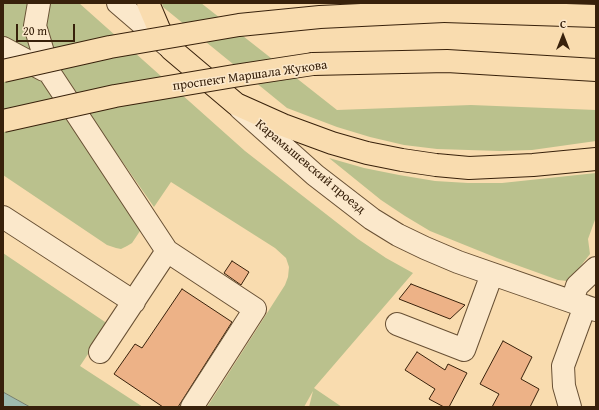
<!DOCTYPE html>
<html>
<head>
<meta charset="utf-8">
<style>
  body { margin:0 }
  #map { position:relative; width:599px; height:410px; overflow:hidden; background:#f9dcaf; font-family:"Gentium Book Plus",serif }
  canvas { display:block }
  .frame { position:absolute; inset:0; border:4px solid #38210b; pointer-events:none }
  .north { position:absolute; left:543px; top:16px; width:40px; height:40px; -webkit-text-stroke:3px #fbe8cb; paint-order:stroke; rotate:0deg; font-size:11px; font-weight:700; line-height:16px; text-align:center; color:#38210b }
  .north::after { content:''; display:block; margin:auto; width:14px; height:18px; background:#38210b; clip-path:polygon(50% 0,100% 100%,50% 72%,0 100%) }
  .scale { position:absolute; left:16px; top:24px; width:59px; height:18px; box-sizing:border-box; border:2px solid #38210b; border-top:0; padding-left:5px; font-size:12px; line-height:14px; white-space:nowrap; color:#38210b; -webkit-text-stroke:3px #fbe8cb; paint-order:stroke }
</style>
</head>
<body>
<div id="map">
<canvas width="599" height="410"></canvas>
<div class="frame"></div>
<div class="north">С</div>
<div class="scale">20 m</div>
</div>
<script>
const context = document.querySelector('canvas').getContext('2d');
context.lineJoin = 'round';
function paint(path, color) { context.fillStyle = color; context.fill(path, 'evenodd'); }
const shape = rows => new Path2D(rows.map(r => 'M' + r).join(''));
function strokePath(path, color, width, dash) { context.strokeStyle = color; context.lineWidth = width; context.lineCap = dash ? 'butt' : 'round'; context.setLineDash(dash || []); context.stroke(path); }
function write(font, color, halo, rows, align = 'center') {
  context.font = font + ' "Gentium Book Plus",serif'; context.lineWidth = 3; context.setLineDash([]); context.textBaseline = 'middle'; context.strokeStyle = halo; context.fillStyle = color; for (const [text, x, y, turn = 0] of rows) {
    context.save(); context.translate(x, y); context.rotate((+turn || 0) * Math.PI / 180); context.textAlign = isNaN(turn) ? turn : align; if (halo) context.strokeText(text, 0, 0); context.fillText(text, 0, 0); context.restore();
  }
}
const green = shape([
  [3,3,31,3,39,59,3,39],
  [46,3,79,3,245,151,358,239,386,258,413,273,314,388,342,407,309,407,313,391,304,407,207,407,285,285,288,277,289,267,286,258,275,248,171,182,154,207,57,68,42,26],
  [162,3,201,3,337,110,471,105,596,110,596,141,532,150,500,151,437,149,404,145,370,137,337,127,287,108,163,7],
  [3,56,43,78,142,228,132,243,127,246,121,249,116,248,107,245,3,175],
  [329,158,364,168,399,175,435,181,468,183,502,183,596,173,596,217,588,239,590,254,573,276,567,281,558,280,497,258,430,231,405,216,381,200],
  [3,253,108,324,80,366,143,407,30,407,3,392]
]);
const water = shape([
  [3,392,30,407,3,407,3,392]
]);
const building = shape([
  [232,261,249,272,241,285,224,273,232,261],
  [411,284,465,305,450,319,399,299,411,284],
  [182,289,232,322,178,407,163,407,114,374,135,344,142,348,182,289],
  [503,341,532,357,521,379,539,389,530,407,492,407,499,394,480,384,503,341],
  [417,352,445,370,448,364,467,373,449,407,444,407,429,399,435,389,405,370,417,352]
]);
const minor = shape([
  [39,3,35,26,49,72,167,251,100,352],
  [118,3,168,46],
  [3,48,44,70],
  [240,108,315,175,372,219,398,235,425,248,458,262,596,310],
  [3,217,134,302],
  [167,251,255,309,192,407],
  [572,301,577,286,596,268],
  [397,324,464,350,492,274],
  [570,407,564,386,563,366,585,306]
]);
const major = shape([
  [148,3,159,29,171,49,236,104,283,125,332,143,367,153,402,160,436,165,469,168,533,165,596,159],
  [444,11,596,16],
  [313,64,447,61,596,70]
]);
const majorBridge = shape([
  [3,71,110,47,239,25,320,17,444,11],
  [3,121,115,96,234,76,313,64]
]);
const streetNames = [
  ["проспект Маршала Жукова",250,76,-8],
  ["Карамышевский проезд",310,167,40]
];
paint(green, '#bac18d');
paint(water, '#9ebbae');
strokePath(water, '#757d6d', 1);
paint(building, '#edb287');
strokePath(building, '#38210b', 1);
strokePath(minor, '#685034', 24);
strokePath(major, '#38210b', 24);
strokePath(minor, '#fbe8cb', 22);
strokePath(major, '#f9dcaf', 22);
strokePath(majorBridge, '#38210b', 24, []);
strokePath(majorBridge, '#f9dcaf', 22);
write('13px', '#38210b', '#fbe8cb', streetNames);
</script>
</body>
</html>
